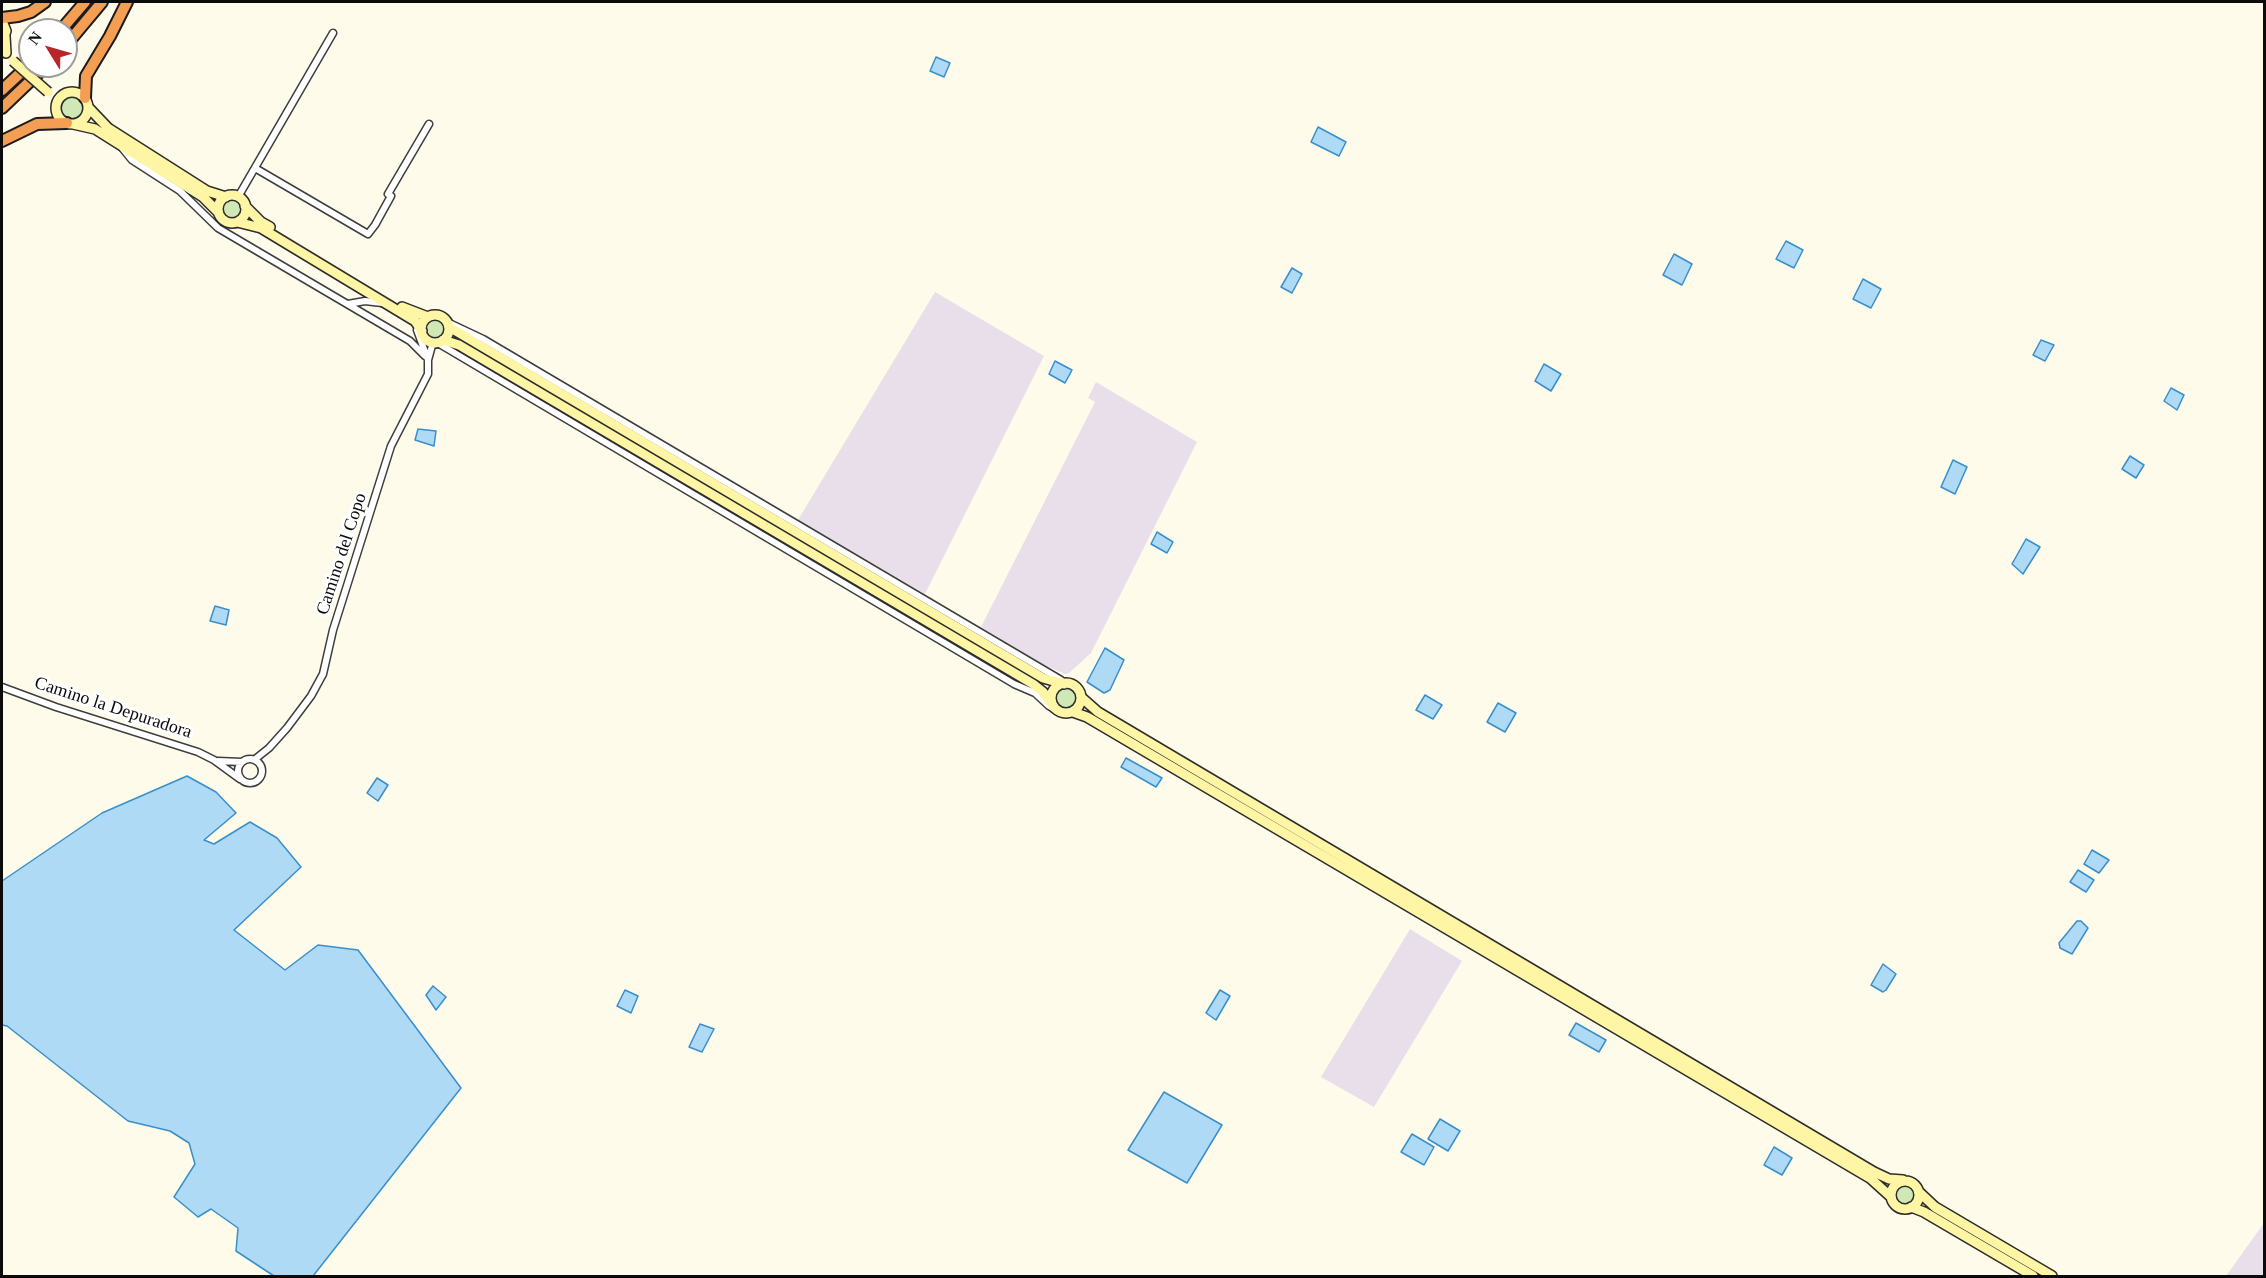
<!DOCTYPE html>
<html>
<head>
<meta charset="utf-8">
<style>
  body { margin:0 }
  #map { position:relative; width:2266px; height:1278px; overflow:hidden; background:#fffbea; font-family:Georgia,serif }
  canvas { display:block }
  .frame { position:absolute; inset:0; border:3px solid #0b0b0b; pointer-events:none }
  .north { position:absolute; left:18px; top:18px; width:60px; height:60px; box-sizing:border-box; background:#fff; border:2px solid #9d9d9d; border-radius:50%; rotate:307deg; font-size:16px; font-weight:700; line-height:24px; text-align:center; color:#0b0b0b }
  .north::after { content:''; display:block; margin:auto; width:21px; height:27px; background:#ba252a; clip-path:polygon(50% 0,100% 100%,50% 72%,0 100%) }
</style>
</head>
<body>
<div id="map">
<canvas width="2266" height="1278"></canvas>
<div class="frame"></div>
<div class="north">N</div>
</div>
<script>
const context = document.querySelector('canvas').getContext('2d');
context.lineJoin = 'round';
function paint(path, color) { context.fillStyle = color; context.fill(path, 'evenodd'); }
const shape = rows => new Path2D(rows.map(r => 'M' + r).join(''));
function strokePath(path, color, width, dash) { context.strokeStyle = color; context.lineWidth = width; context.lineCap = dash ? 'butt' : 'round'; context.setLineDash(dash || []); context.stroke(path); }
function write(font, color, halo, rows, align = 'center') {
  context.font = font + ' Georgia,serif'; context.lineWidth = 6; context.setLineDash([]); context.textBaseline = 'middle'; context.strokeStyle = halo; context.fillStyle = color; for (const [text, x, y, turn = 0] of rows) {
    context.save(); context.translate(x, y); context.rotate((+turn || 0) * Math.PI / 180); context.textAlign = isNaN(turn) ? turn : align; if (halo) context.strokeText(text, 0, 0); context.fillText(text, 0, 0); context.restore();
  }
}
const industrial = shape([
  [935,292,1044,356,925,594,798,520],
  [1096,382,1197,442,1091,653,1069,673,1065,674,1042,664,981,627,1095,402,1088,398],
  [1410,929,1462,961,1374,1107,1321,1077],
  [2264,1223,2264,1276,2226,1276]
]);
const green = shape([
  '59 108a13 13 0 1 1 26 0a13 13 0 1 1-26 0Z',
  '220 210a12 12 0 1 1 24 0a12 12 0 1 1-24 0Z',
  '423 328a12 12 0 1 1 24 0a12 12 0 1 1-24 0Z',
  '1053 698a13 13 0 1 1 26 0a13 13 0 1 1-26 0Z',
  '1893 1195a12 12 0 1 1 24 0a12 12 0 1 1-24 0Z'
]);
const water = shape([
  [936,57,950,63,944,77,930,71,936,57],
  [1318,127,1346,142,1339,156,1311,142,1318,127],
  [1786,241,1803,250,1794,268,1776,259,1786,241],
  [1674,254,1692,264,1682,285,1663,275,1674,254],
  [1292,268,1302,274,1292,293,1281,287,1292,268],
  [1863,279,1881,289,1871,308,1853,299,1863,279],
  [2041,340,2054,345,2045,361,2033,355,2041,340],
  [1055,361,1072,370,1065,383,1049,374,1055,361],
  [1544,364,1561,374,1551,391,1535,381,1544,364],
  [2171,388,2184,395,2177,410,2164,401,2171,388],
  [418,429,436,431,434,446,415,440,418,429],
  [2130,456,2144,465,2136,478,2122,469,2130,456],
  [1953,460,1967,467,1955,494,1941,487,1953,460],
  [1157,532,1173,542,1167,553,1151,544,1157,532],
  [2026,539,2040,547,2023,574,2012,564,2026,539],
  [215,606,229,610,226,625,210,621,215,606],
  [1105,648,1124,660,1110,690,1104,693,1087,682,1105,648],
  [1425,695,1442,705,1433,719,1416,710,1425,695],
  [1498,703,1516,713,1505,732,1487,722,1498,703],
  [1126,758,1162,778,1156,787,1121,767,1126,758],
  [187,776,216,792,236,813,204,840,214,844,250,822,277,838,301,867,234,930,285,970,318,945,358,950,461,1088,313,1276,274,1276,236,1251,238,1228,211,1209,198,1217,174,1197,195,1164,189,1143,170,1131,128,1121,7,1026,2,1025,2,881,102,813,187,776],
  [377,778,388,785,378,801,367,793,377,778],
  [2092,850,2109,860,2099,873,2084,864,2092,850],
  [2078,870,2094,880,2086,892,2070,882,2078,870],
  [2077,921,2081,921,2088,928,2072,954,2060,948,2059,943,2077,921],
  [1883,964,1896,974,1886,990,1883,992,1871,985,1883,964],
  [433,986,446,997,436,1010,426,995,433,986],
  [625,990,638,996,631,1013,617,1006,625,990],
  [1220,990,1230,996,1216,1020,1206,1013,1220,990],
  [1576,1023,1606,1040,1599,1052,1569,1035,1576,1023],
  [700,1024,714,1029,702,1052,689,1047,700,1024],
  [1164,1092,1222,1125,1187,1183,1128,1150,1164,1092],
  [1440,1119,1460,1131,1448,1151,1428,1139,1440,1119],
  [1412,1134,1434,1147,1424,1165,1401,1152,1412,1134],
  [1774,1147,1792,1158,1782,1175,1764,1165,1774,1147]
]);
const minor = shape([
  [123,149,132,160,180,191,218,228,410,341,425,356],
  [255,168,368,234,375,225,391,196,388,194,429,124],
  [238,197,333,33],
  [348,304,365,301,382,303],
  [447,322,483,339,1061,680],
  [436,342,1014,684,1035,693,1049,706,1057,711],
  [428,360,433,342],
  [2,687,56,707,198,752,214,760,240,779],
  '238 771a12 12 0 1 1 24 0a12 12 0 1 1-24 0Z',
  [254,760,269,748,287,728,311,696,323,674,333,630,391,446,428,374,428,360,417,330],
  [218,761,242,762]
]);
const secondary = shape([
  [2,21,6,31,2,41],
  [5,36,6,53],
  '56 108a16 16 0 1 1 32 0a16 16 0 1 1-32 0Z',
  [88,107,108,128,207,191,226,197],
  [73,124,95,129,203,197,218,212],
  '218 209a14 14 0 1 1 28 0a14 14 0 1 1-28 0Z',
  [245,206,261,222,270,227],
  [237,222,261,228,415,321,422,331],
  [402,307,428,317],
  '421 329a14 14 0 1 1 28 0a14 14 0 1 1-28 0Z',
  [449,327,1043,678,1064,684],
  [443,340,459,345,1033,684,1043,692,1052,705],
  '1051 698a15 15 0 1 1 30 0a15 15 0 1 1-30 0Z',
  [1081,697,1098,712,1874,1172,1889,1179,1903,1180],
  [1073,712,1087,717,1870,1178,1891,1197],
  '1891 1195a14 14 0 1 1 28 0a14 14 0 1 1-28 0Z',
  [1919,1192,1935,1207,2052,1276],
  [1911,1207,1924,1212,2033,1276]
]);
const motorway = shape([
  [2,18,18,16,31,12,45,2],
  [61,30,85,2],
  [66,45,102,2],
  [2,90,30,64],
  [85,98,86,76,110,36,127,2],
  [2,108,46,66],
  [2,141,37,124,67,123]
]);
const secondaryBridge = shape([
  [13,61,48,92]
]);
const streetNames = [
  ["Camino del Copo",342,554,-72],
  ["Camino la Depuradora",113,708,18]
];
paint(industrial, '#e9dfeb');
paint(green, '#cfe8b5');
paint(water, '#afdaf5');
strokePath(water, '#378fcc', 1.5);
strokePath(minor, '#3e3e3e', 9);
strokePath(secondary, '#2d2d2d', 12);
strokePath(motorway, '#1c1c1c', 14);
strokePath(minor, '#fff', 6);
strokePath(secondary, '#fef6a5', 9);
strokePath(motorway, '#f39e53', 10);
strokePath(secondaryBridge, '#2d2d2d', 12, []);
strokePath(secondaryBridge, '#fef6a5', 9);
write('18px', '#0b0b0b', '#fff', streetNames);
</script>
</body>
</html>
